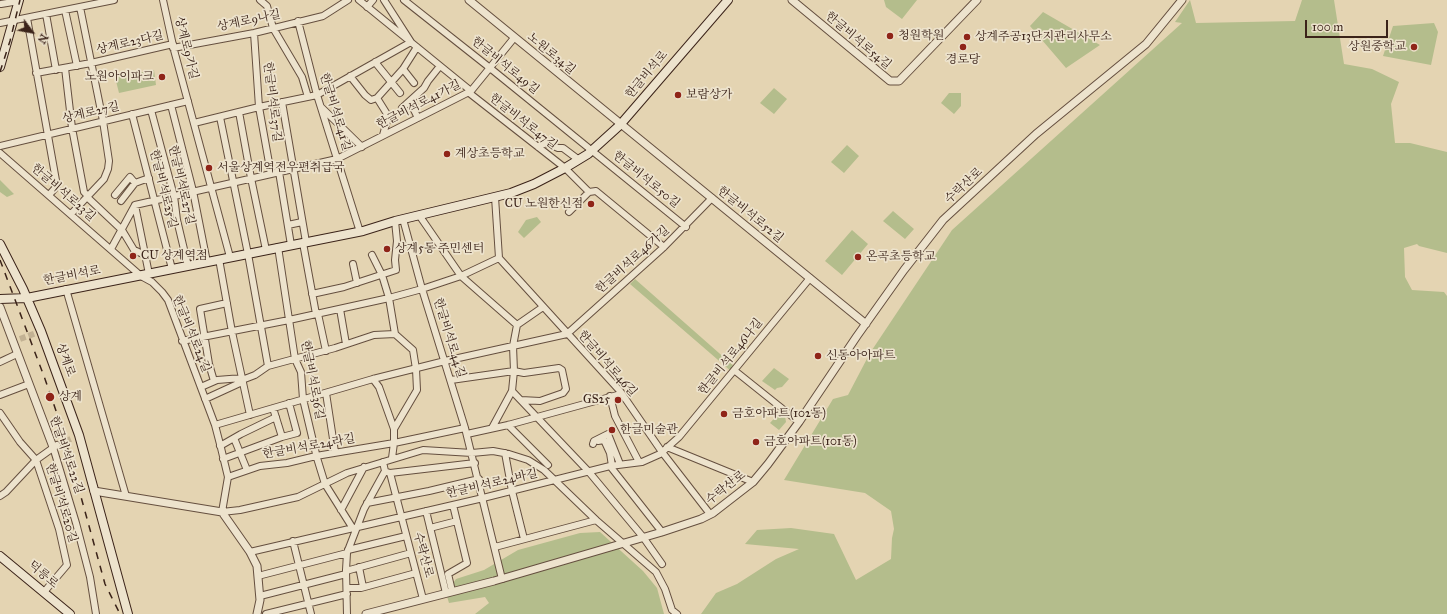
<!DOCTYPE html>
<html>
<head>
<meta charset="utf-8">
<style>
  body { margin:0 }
  #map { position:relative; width:1447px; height:614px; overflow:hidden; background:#e4d4b2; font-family:"IM FELL Great Primer",serif }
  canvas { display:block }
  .north { position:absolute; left:12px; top:12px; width:40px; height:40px; -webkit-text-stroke:3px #ede3cd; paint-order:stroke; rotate:122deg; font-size:11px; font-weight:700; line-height:16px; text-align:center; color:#3b2319 }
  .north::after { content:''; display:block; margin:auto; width:14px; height:18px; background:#3b2319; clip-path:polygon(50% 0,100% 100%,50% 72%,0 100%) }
  .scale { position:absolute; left:1305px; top:20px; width:83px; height:18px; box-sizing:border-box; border:2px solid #3b2319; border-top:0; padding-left:5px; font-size:12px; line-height:14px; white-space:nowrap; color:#3b2319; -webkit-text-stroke:3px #ede3cd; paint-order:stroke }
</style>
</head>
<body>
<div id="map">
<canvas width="1447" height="614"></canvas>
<div class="north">N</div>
<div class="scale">100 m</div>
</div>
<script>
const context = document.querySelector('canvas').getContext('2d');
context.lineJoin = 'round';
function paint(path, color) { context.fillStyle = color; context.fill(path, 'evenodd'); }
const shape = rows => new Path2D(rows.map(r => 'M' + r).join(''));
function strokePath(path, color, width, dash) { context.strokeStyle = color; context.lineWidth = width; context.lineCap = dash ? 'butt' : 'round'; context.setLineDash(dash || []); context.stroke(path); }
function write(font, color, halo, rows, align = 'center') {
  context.font = font + ' "IM FELL Great Primer","Noto Serif KR",serif'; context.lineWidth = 3.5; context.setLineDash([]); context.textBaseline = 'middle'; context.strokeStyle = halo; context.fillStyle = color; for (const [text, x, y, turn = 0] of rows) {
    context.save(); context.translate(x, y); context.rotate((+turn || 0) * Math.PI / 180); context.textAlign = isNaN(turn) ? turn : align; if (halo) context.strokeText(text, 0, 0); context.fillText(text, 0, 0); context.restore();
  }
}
const green = shape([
  [884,0,917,0,902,19,886,7],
  [1190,0,1196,23,1295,21,1302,0,1334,0,1344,64,1372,69,1399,82,1391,104,1395,143,1410,143,1447,152,1447,253,1419,246,1417,244,1404,248,1405,277,1412,290,1444,292,1447,296,1447,614,701,614,716,593,737,584,776,559,799,549,745,544,757,530,791,528,834,534,856,580,891,559,892,538,894,529,891,511,865,493,784,480,833,399,848,395,870,353,952,230,1182,23,1175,22],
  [1043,12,1100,45,1066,68,1030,26],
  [1434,23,1438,32,1431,65,1383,56,1393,26],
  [154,70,156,85,119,93,115,77],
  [774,88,787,99,774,114,760,103],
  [949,93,961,93,961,106,954,114,941,103],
  [847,145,859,156,844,173,831,162],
  [0,180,14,194,7,197,0,192],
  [893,211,914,229,905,239,883,221],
  [537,217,541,222,524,238,518,232,526,220],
  [852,230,868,244,842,275,825,261],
  [635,279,736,368,732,372,630,284],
  [774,368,789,379,782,387,777,388,775,390,762,381],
  [780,412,785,416,786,422,779,430,770,423],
  [600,532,643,571,657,588,664,614,475,614,489,603,485,597,449,603,446,593,456,579,484,570,518,550,580,533]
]);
const minorTunnel = shape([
  [20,339,36,333],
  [57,445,73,438]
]);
const minor = shape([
  [163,0,174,50,230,257],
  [260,0,267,6,273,28,302,77,308,97],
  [359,0,471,91],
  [404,0,490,68,686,227],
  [1,4,19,1],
  [367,7,373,0],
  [65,10,77,66],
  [46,14,56,70],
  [27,18,57,186,49,195],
  [298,21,317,95,360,232],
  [0,23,114,0],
  [254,33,259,107,271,174],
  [173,48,254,33,323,16,348,0],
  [375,62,400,93],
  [65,68,72,128,84,192,88,196],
  [403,69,414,83],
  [36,73,91,63,173,44],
  [350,76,365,95,371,100,377,98,403,69,417,47],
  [468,92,565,168,589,192,596,191,664,247],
  [377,98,387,114,387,121,383,135],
  [282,102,306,242],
  [410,102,418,118],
  [171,105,193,191,207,262],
  [321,107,362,147],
  [402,108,424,88,428,81,440,66],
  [151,110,174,196,177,220,188,266],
  [239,112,251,178,266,250],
  [132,114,172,269],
  [220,117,248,254,268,366],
  [194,123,259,107,317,95,411,42,384,0],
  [0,146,188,101],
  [538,147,546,143,558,148,563,148,579,160],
  [0,153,141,276,152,282,162,292,168,300,215,425,221,448,228,477,222,512,240,510,298,497,347,473,423,450,472,453,493,451,509,454,528,460,544,470,596,520,656,572,665,589,672,610,677,614],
  [279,172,291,245],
  [115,195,130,177,135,183],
  [87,197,122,230,134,250,145,255],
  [495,197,499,258,620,391,662,452,710,514],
  [121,201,135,183,149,178],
  [135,205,149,274],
  [569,212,589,192],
  [71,214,104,179,108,169,109,161,103,121,80,7],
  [419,215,461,276,517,325,513,346,514,371,512,391,589,472,643,537,662,564],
  [403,219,422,289,465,428,502,579],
  [288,225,302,222],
  [303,243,316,314],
  [278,247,295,359,301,372,303,399,317,458,325,484,352,527],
  [111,249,135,205,337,159,471,91,514,38],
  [372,255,382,275,389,298,395,334],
  [219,259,232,332,250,415],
  [353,264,357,283],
  [66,289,126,496],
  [312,294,344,287,396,270,395,260,397,241,395,221],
  [340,309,346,344],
  [318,314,326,351],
  [517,325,543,307],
  [182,341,289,320,389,298,422,289,461,276,499,258],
  [0,362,17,354],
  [734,370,799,422],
  [373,379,379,387,394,429],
  [242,380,255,375,268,366,335,348,374,335,395,334,413,350,416,369,417,390,394,429,394,443,392,458],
  [451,380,514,371,524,373,559,368,562,370,566,389,563,393,540,401,521,400],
  [214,381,209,364,200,309,227,303],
  [201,387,217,380,242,378],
  [326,393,335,452],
  [0,395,29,384],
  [610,396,615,416,639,462],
  [205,399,242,382],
  [273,408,282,437],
  [0,413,20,442,36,460,59,529,67,565,44,592],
  [215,425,373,379,445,361,567,334,664,247,712,198],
  [508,425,548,465],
  [492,428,512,391],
  [467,434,508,425,621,394],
  [234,438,247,470],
  [598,441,604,440,610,453,612,466],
  [593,444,594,441,608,434,620,464],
  [220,446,241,434,276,417],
  [53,447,76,523,90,577,96,614],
  [667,447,753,482],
  [505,453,512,491,524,539],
  [223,459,282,437,297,433,289,403],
  [610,466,662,532],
  [387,472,390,473,475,463],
  [390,473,423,599],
  [228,477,260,466,287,463,316,456,394,443,465,428],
  [0,496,6,492,36,460,57,445],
  [367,503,429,491,479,479],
  [341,510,364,467],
  [426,511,446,593],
  [430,528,457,521],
  [293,541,311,614],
  [495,547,596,520],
  [348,550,406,536],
  [250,552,483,498,610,466,642,462,660,454,679,437,810,278],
  [359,567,363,587],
  [346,571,411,553],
  [258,576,347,553],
  [347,588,361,588,416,573],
  [452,591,448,574,467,563,453,505],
  [260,596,346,574],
  [266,614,347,594],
  [347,614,346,570,347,553,364,509,385,471,383,462]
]);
const tertiary = shape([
  [469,0,866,324],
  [792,0,890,81,899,81,977,0],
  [0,307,53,447],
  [94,491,222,512,250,552,257,566,260,600,257,614],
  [366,614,494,581,662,532,701,519,713,513,753,482,768,464,799,422,857,336,904,270,943,220,1036,134,1146,44,1182,0]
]);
const secondary = shape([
  [0,67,19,0],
  [0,244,23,289,41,331,79,435,128,614],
  [0,299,27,298,363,231,395,221,511,193,534,184,565,168,588,154,620,125,728,0],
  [0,556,70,614]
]);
const rail = shape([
  [0,72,10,41,20,0],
  [0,260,45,379,62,428,105,584,120,614]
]);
const markers = [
  [890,36,4,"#8f2418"],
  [967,37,4,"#8f2418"],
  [963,47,4,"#8f2418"],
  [1414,47,4,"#8f2418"],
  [162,77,4,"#8f2418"],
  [678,95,4,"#8f2418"],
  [447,154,4,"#8f2418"],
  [209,168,4,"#8f2418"],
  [591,204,4,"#8f2418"],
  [387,249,4,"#8f2418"],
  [133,256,4,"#8f2418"],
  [858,257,4,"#8f2418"],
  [818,356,4,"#8f2418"],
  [50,397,5,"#8f2418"],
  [618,400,4,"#8f2418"],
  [724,414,4,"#8f2418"],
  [612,430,4,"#8f2418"],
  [756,442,4,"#8f2418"]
];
const streetNames = [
  ["상계로9나길",249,21,-12],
  ["한글비석로54길",858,41,40],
  ["상계로23다길",130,43,-13],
  ["상계로9가길",186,48,76],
  ["노원로34길",551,54,39],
  ["한글비석로49길",505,66,39],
  ["한글비석로",647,75,-50],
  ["한글비석로37길",272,102,83],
  ["한글비석로41가길",419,105,-27],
  ["한글비석로41길",335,112,73],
  ["상계로27길",91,113,-13],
  ["한글비석로47길",523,122,38],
  ["한글비석로50길",646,180,39],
  ["한글비석로27길",181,185,77],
  ["수락산로",964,186,-43],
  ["한글비석로25길",163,189,76],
  ["한글비석로23길",63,193,41],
  ["한글비석로52길",750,215,39],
  ["한글비석로46가길",633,260,-42],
  ["한글비석로",72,276,-11],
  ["한글비석로24길",191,334,68],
  ["한글비석로44길",449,338,73],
  ["한글비석로46나길",731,357,-51],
  ["상계로",65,360,70],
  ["한글비석로46길",607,364,49],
  ["한글비석로36길",312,380,79],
  ["한글비석로24라길",309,447,-10],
  ["한글비석로22길",66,455,71],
  ["한글비석로24바길",492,484,-13],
  ["수락산로",726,488,-38],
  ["한글비석로20길",61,503,73],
  ["수락산로",423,555,75],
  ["덕릉로",43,575,40]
];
const poiNames = [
  ["청원학원",898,36],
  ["상계주공13단지관리사무소",975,37],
  ["상원중학교",1406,47,"right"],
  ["경로당",963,60,"center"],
  ["노원아이파크",154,77,"right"],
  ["보람상가",686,95],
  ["계상초등학교",455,154],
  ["서울상계역전우편취급국",217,168],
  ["CU 노원한신점",583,204,"right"],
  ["상계5동 주민센터",395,249],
  ["CU 상계역점",141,256],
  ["온곡초등학교",866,257],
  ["신동아아파트",826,356],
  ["상계",59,397],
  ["GS25",610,400,"right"],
  ["금호아파트(102동)",732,414],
  ["한글미술관",620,430],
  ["금호아파트(101동)",764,442]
];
paint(green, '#b4bd8c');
strokePath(minorTunnel, '#c2b193', 6, [6, 3]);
strokePath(minor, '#654f3f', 8);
strokePath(tertiary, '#654f3f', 9);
strokePath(secondary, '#3b2319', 10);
strokePath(minor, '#ede3cd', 6);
strokePath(tertiary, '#ede3cd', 7);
strokePath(secondary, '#ede3cd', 8);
strokePath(rail, '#3b2319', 1.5, [7, 7]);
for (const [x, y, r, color] of markers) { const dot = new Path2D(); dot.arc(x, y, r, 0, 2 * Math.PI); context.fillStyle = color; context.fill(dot); strokePath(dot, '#ede3cd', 1.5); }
write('12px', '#3b2319', '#ede3cd', streetNames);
write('12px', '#3b2319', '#ede3cd', poiNames, 'left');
</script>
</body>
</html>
